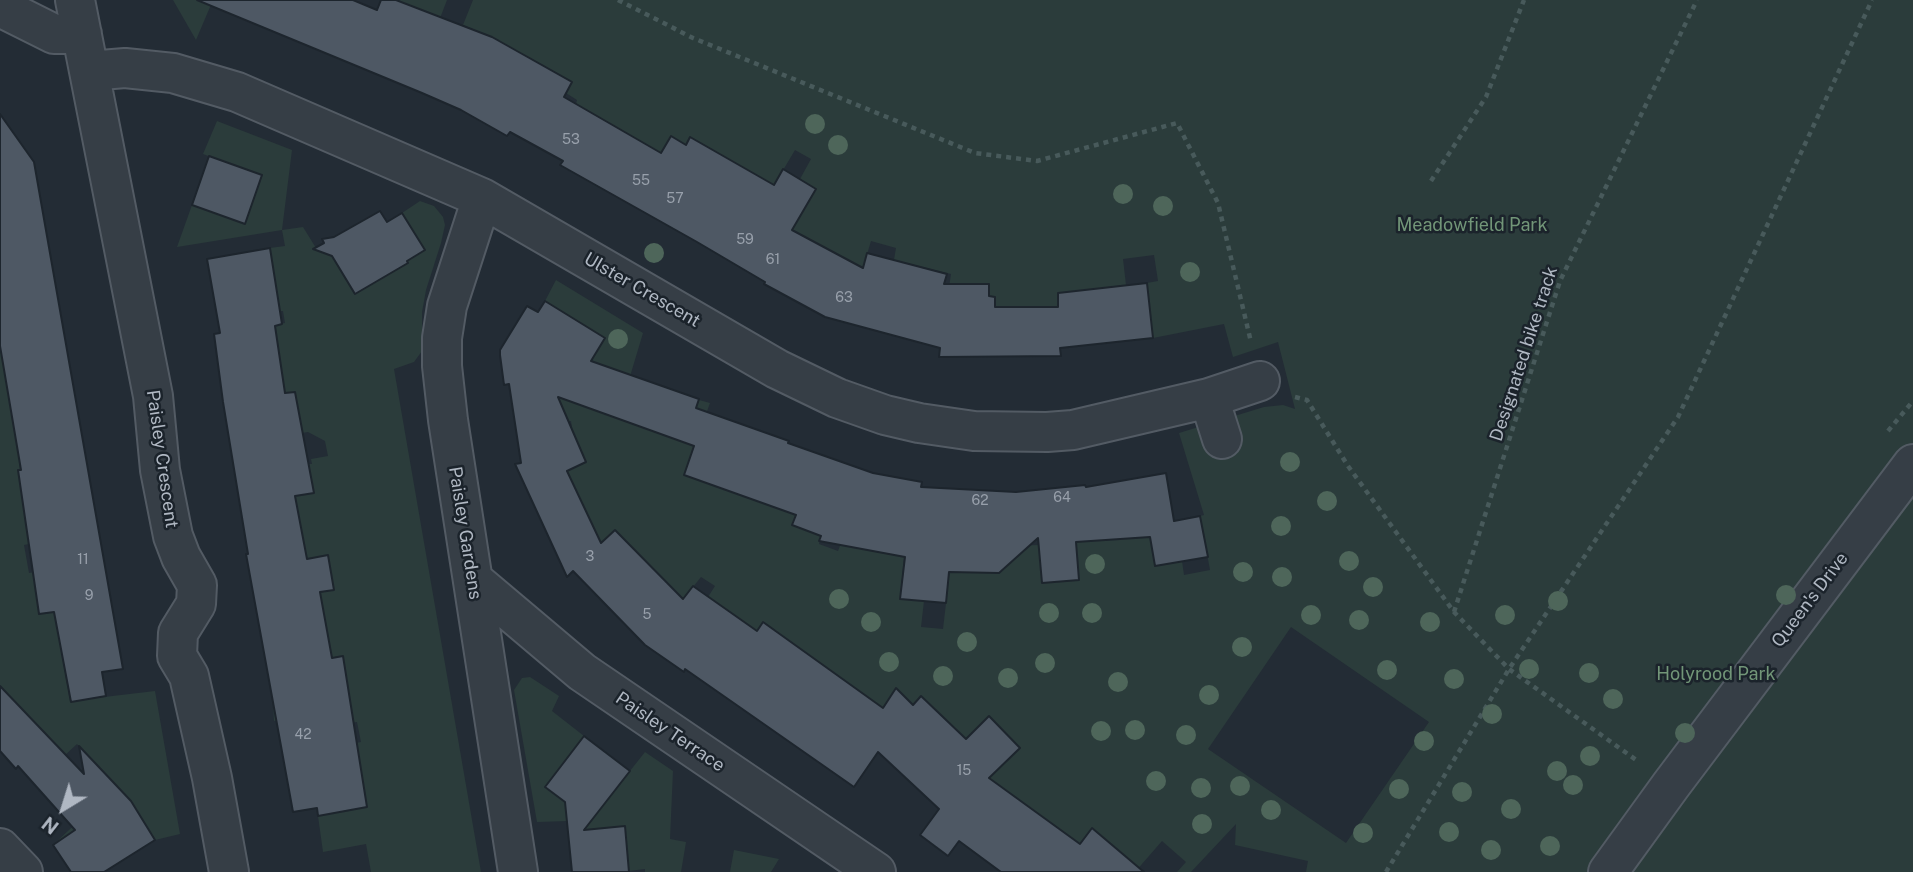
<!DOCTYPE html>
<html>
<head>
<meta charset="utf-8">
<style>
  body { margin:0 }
  #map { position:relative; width:1913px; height:872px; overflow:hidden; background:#232c35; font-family:"Public Sans",sans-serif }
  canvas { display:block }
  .north { position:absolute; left:28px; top:774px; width:70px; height:70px; -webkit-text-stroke:5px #1b232b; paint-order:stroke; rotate:218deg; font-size:19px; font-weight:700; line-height:28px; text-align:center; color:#b0b8c3 }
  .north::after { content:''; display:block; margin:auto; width:24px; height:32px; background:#b0b8c3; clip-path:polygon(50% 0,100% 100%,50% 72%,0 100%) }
</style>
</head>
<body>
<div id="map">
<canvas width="1913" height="872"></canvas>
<div class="north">N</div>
</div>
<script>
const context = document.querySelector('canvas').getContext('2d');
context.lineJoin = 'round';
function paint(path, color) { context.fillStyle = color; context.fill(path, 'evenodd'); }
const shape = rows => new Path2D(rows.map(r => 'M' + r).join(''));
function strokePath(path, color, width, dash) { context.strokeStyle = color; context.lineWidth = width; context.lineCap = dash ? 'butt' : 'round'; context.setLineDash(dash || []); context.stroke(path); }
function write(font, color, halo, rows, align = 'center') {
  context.font = font + ' "Public Sans",sans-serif'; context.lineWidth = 5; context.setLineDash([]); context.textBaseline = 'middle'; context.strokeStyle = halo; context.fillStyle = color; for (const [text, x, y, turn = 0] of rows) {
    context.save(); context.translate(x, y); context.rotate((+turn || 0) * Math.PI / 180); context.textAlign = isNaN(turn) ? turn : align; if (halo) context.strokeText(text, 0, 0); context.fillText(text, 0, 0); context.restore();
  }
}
const green = shape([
  [173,0,213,0,196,40],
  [396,0,447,0,414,86,411,6],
  [473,0,1913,0,1913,872,1306,872,1308,861,1235,845,1236,824,1191,872,1177,872,1186,862,1162,841,1135,872,1092,829,1057,870,1044,818,1014,796,979,786,1020,748,989,717,948,755,921,697,913,705,896,689,853,752,770,639,775,630,764,622,717,688,732,613,708,597,715,586,701,577,661,627,675,591,615,530,593,551,567,471,586,462,582,453,520,463,520,455,573,434,571,421,557,424,552,394,593,357,604,338,545,301,556,280,643,333,631,373,629,406,683,442,699,400,710,403,684,475,750,499,761,470,796,514,792,525,821,536,819,544,838,551,852,514,876,552,904,557,900,599,924,601,921,627,943,629,950,569,979,566,986,573,999,573,1005,568,1007,546,1039,545,1043,583,1079,580,1076,542,1110,540,1149,532,1155,566,1182,561,1184,575,1210,570,1200,516,1204,515,1179,433,1264,407,1283,405,1295,409,1278,342,1233,357,1224,324,1153,338,1147,283,1158,281,1154,255,1123,259,1126,285,1058,293,1059,324,1046,307,995,307,994,297,989,296,988,284,961,284,961,308,946,308,951,274,894,260,896,248,871,241,863,268,792,230,816,189,800,179,811,159,795,150,760,209,725,157,691,137,686,145,661,153,576,104,577,100,566,93,572,81,527,56,488,125,477,119,481,111,472,107,499,40,463,25],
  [1291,627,1429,722,1346,843,1208,749],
  [217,121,292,150,282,230,303,227,316,248,324,243,354,294,408,263,407,261,424,250,402,213,420,201,434,206,443,217,445,225,441,243,426,290,422,312,422,351,414,362,394,369,481,872,371,872,366,844,323,852,318,816,367,807,363,784,340,746,361,742,357,722,337,725,333,711,274,721,273,704,349,691,343,657,324,660,330,646,326,625,318,626,313,594,334,590,307,559,304,546,248,554,245,538,287,531,282,498,313,493,309,464,312,464,311,459,328,456,325,441,308,432,291,435,299,418,295,392,223,402,222,396,230,394,275,325,285,323,283,311,280,311,279,303,270,248,285,246,282,230,177,247,192,205,245,224,262,176,203,154],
  [0,346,18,450,20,470,18,471,23,501,43,541,24,545,29,573,47,570,50,585,35,588,39,614,54,611,70,701,155,691,180,834,155,840,81,827,53,845,116,786,77,744,63,757,55,743,11,698,0,702],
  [530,677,559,696,552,711,584,736,603,805,645,752,673,771,670,839,686,842,681,872,645,872,645,869,629,871,624,826,568,832,567,821,537,822,514,690,522,678],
  [734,850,779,859,771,872,730,872]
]);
const building = shape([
  [197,0,353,0,377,10,381,0,396,0,492,37,572,82,564,97,661,153,671,136,686,145,690,137,774,185,783,169,816,189,792,230,863,268,867,253,947,274,944,284,989,284,989,296,995,297,995,307,1058,307,1058,293,1147,283,1153,338,1060,348,1061,356,939,357,940,348,825,317,764,284,765,282,697,242,560,165,563,161,510,132,507,136,461,110,422,93,197,0],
  [0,114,34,162,123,669,102,672,106,696,71,702,54,612,39,614,18,470,21,470,0,346,0,114],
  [209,156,262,175,245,224,192,205,209,156],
  [380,211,387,222,402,213,425,250,407,261,408,263,355,294,332,256,313,249,324,243,322,239,334,237,380,211],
  [270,248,282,324,275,326,285,393,295,392,314,493,295,496,307,559,328,555,334,590,320,592,332,658,343,656,367,807,318,816,317,808,293,812,246,554,248,554,223,402,214,334,220,333,207,259,270,248],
  [545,301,605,338,591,361,699,399,696,408,789,441,788,443,873,473,922,482,921,487,1016,492,1085,485,1086,487,1166,473,1174,521,1200,516,1208,557,1155,566,1150,537,1076,542,1079,580,1042,583,1038,538,999,573,949,572,946,603,900,599,905,557,819,541,821,536,792,525,796,515,684,475,694,446,558,397,586,462,567,471,601,543,615,530,683,599,693,586,757,631,763,622,883,708,896,688,913,705,921,696,966,739,989,716,1020,748,989,778,1080,844,1092,828,1144,872,1001,872,959,841,948,856,920,835,939,809,878,752,854,787,685,669,684,672,645,645,573,571,567,577,515,464,521,463,509,384,504,385,500,355,500,350,527,306,538,312,545,301],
  [0,686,84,774,79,746,131,801,155,840,104,872,71,872,53,845,75,830,18,766,16,769,0,751,0,686],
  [584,736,630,771,584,830,625,826,629,872,572,872,565,802,545,787,584,736]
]);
const path = shape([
  [618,0,693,38,975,153,1037,161,1177,123,1218,203,1251,342],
  [1431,181,1486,97,1524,0],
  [1295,397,1307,400,1348,466,1454,612,1509,669,1639,762],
  [1888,431,1913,401],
  [1454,612,1560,281,1697,0],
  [1386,872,1509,669,1678,417,1872,0]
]);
const minor = shape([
  [75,0,153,396,160,470,173,536,181,557,197,585,196,604,178,633,177,656,189,676,212,778,229,872],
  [0,7,54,34,82,34],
  [89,71,125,68,173,73,237,92,482,198,777,369,837,398,885,415,919,423,974,431,1047,432,1073,430,1209,398,1260,381],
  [482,198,447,306,442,338,442,366,448,420,518,872],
  [1209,398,1222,439],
  [473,580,582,672,876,872],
  [0,848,23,872],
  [1608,872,1671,785,1913,464]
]);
const trees = [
  [815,124],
  [838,145],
  [1123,194],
  [1163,206],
  [654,253],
  [1190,272],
  [618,339],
  [1290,462],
  [1327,501],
  [1281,526],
  [1349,561],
  [1095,564],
  [1243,572],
  [1282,577],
  [1373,587],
  [1786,595],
  [839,599],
  [1558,601],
  [1049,613],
  [1092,613],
  [1311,615],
  [1505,615],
  [1359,620],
  [871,622],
  [1430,622],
  [967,642],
  [1242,647],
  [889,662],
  [1045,663],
  [1529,669],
  [1387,670],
  [1589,673],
  [943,676],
  [1008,678],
  [1454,679],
  [1118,682],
  [1209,695],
  [1613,699],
  [1492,714],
  [1135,730],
  [1101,731],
  [1685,733],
  [1186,735],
  [1424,741],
  [1590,756],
  [1557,771],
  [1156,781],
  [1573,785],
  [1240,786],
  [1201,788],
  [1399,789],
  [1462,792],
  [1511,809],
  [1271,810],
  [1202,824],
  [1449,832],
  [1363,833],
  [1550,846],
  [1491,850]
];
const numberNames = [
  ["53",571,140],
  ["55",641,181],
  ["57",675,199],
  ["59",745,240],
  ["61",773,260],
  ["63",844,298],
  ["64",1062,498],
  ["62",980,501],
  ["3",590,557],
  ["11",83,560],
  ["9",89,596],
  ["5",647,615],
  ["42",303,735],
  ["15",964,771]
];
const parkNames = [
  ["Meadowfield Park",1472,225],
  ["Holyrood Park",1716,674]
];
const streetNames = [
  ["Ulster Crescent",642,290,30],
  ["Designated bike track",1524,354,-72],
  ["Paisley Crescent",162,459,82],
  ["Paisley Gardens",465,533,81],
  ["Queen's Drive",1810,600,-53],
  ["Paisley Terrace",670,732,34]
];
paint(green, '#2b3c3b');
paint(building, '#4e5864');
strokePath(building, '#1d252d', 2);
strokePath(minor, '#535b64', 42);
strokePath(path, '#485a5b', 4.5, [5, 5]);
strokePath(minor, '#363e46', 38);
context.fillStyle = '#4e665a';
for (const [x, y] of trees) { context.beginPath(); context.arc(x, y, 10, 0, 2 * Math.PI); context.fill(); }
write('14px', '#98a0ab', null, numberNames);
write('18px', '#729678', '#1b232b', parkNames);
write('18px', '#b0b8c3', '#1b232b', streetNames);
</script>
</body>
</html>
